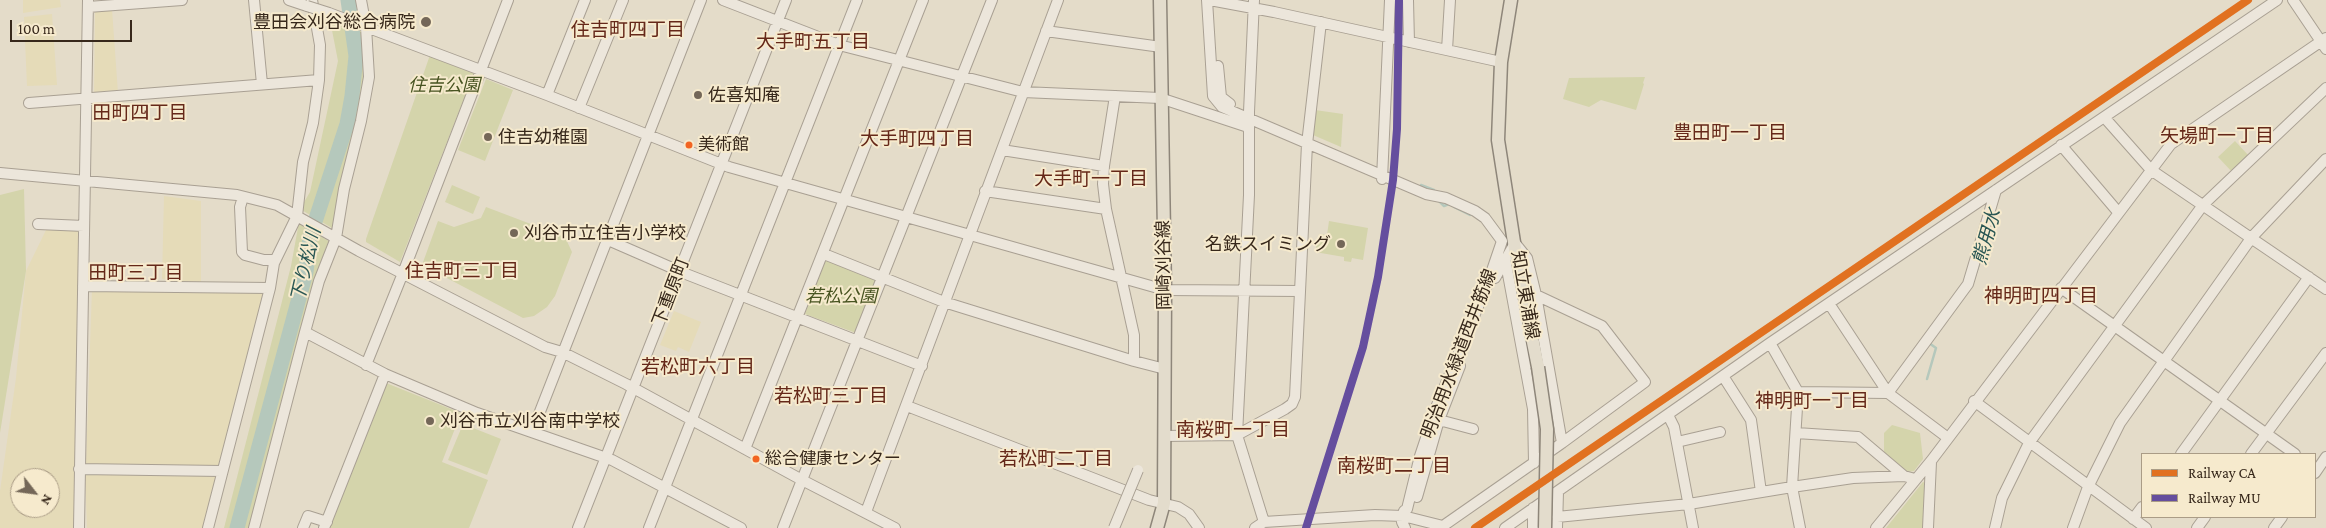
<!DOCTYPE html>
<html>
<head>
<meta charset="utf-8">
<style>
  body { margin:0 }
  #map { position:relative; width:2326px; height:528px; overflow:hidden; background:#e4dcc9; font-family:"Crimson Pro",serif }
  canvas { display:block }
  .legend { position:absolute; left:2141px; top:453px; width:175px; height:65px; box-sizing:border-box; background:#f6eacd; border:1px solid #aa9c86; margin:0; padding:6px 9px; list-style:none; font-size:15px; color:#37281b }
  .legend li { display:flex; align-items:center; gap:10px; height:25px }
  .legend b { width:25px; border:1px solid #aa9c86 }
  .north { position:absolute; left:10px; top:468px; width:50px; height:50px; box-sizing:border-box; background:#f6eacd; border:1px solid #aa9c86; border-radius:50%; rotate:120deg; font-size:14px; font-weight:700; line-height:20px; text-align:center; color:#37281b }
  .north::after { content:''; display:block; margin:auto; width:18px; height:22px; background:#746758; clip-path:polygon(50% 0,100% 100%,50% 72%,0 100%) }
  .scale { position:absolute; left:10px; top:20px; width:122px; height:22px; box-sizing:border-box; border:2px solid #37281b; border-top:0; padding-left:6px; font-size:15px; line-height:18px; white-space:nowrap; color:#37281b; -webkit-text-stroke:4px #f6eacd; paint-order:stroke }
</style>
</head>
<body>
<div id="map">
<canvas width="2326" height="528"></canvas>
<ul class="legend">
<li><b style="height:6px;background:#e17120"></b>Railway CA</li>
<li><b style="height:6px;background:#654e9e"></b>Railway MU</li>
</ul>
<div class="north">N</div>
<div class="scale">100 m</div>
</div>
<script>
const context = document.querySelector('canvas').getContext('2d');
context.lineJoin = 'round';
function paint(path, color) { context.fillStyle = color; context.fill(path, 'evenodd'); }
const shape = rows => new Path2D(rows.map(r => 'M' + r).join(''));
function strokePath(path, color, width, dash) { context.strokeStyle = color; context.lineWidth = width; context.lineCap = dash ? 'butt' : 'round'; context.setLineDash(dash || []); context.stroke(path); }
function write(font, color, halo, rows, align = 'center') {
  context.font = font + ' "Crimson Pro","Noto Sans JP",serif'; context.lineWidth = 4; context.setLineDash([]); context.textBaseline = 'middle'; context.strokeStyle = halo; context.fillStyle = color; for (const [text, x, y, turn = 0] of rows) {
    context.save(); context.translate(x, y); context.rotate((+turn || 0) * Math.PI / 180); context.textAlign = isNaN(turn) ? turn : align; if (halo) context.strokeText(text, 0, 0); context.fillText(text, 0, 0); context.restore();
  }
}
const farmland = shape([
  [23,0,60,0,61,7,23,13],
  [112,9,118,93,94,96,95,10],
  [52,14,57,85,27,86,24,17],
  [164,196,201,201,201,284,162,279],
  [47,228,79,228,75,528,0,528,0,491,16,378,26,271],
  [20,478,50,478,50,508,20,508],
  [92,288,265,292,221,468,86,464],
  [674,311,701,322,689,352,678,347,676,351,660,345],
  [85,469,218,473,205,528,87,528]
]);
const green = shape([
  [321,17,366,27,369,77,337,231,300,209,310,192,338,61,330,20],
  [430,55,474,73,400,262,366,242,366,239],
  [1645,77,1643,83,1644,84,1636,110,1601,100,1589,107,1563,99,1569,78],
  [486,79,513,90,485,161,458,150],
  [1315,110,1343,114,1341,147,1313,135],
  [2235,141,2250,157,2233,173,2218,157],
  [452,185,480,197,473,214,445,202],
  [24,189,26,271,0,433,0,195],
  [486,207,565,237,572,252,555,296,547,307,534,316,523,318,422,265,438,221,454,227,481,218],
  [1329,221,1368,228,1363,260,1352,258,1351,262,1344,261,1344,257,1315,252,1319,234,1327,235],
  [299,222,333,244,254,528,224,528,291,266],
  [826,258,878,278,856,333,805,314],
  [386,383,461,413,442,462,488,480,469,528,330,528],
  [463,424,501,439,487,475,448,460],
  [1892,425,1920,433,1923,459,1914,471,1907,472,1884,454,1884,433],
  [1923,482,1926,483,1924,528,1886,528]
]);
const stream = shape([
  [1421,185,1434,190],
  [1438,200,1444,206,1449,204],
  [1454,207,1470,215],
  [1972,284,1980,261],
  [1927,379,1936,348,1929,343]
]);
const river = shape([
  [237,528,306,272,310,237,347,124,352,96,356,56,348,0]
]);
const minor = shape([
  [254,0,262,84],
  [289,0,307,6],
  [361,0,366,27,369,77,361,121,344,189,336,238,319,281,305,332,385,374,477,413,612,460,741,528],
  [723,0,839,45,1023,92,1160,98,1248,127],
  [1207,0,1213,96,1222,107,1426,194,1446,198,1475,211,1485,218,1502,241,1487,285,1437,405,1420,456,1407,509,1404,511,1402,522,1405,528],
  [1210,0,1274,12,1501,62],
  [1254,0,1249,112,1249,195,1237,435,1285,409,1292,404,1295,397,1307,144,1321,22],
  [1408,0,1409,42],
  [2293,0,2326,49],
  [88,7,182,0],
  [329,13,547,95,729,167,1165,290,1300,291],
  [1046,31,1161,47],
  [1447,50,1450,0],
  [1218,66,1221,97,1230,104],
  [547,95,585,0],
  [1115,96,1104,166,1103,184,1106,209,1134,335,1134,361],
  [29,103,319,80],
  [579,108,623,0],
  [2104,117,2151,170,2326,289],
  [2061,145,2118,212],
  [1002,150,1104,166],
  [0,173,237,195,277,205,359,251,545,347,562,352,626,384,802,480,895,528],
  [1382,179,1390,0],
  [985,191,1106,209],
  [243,197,240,207,242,252,245,255,264,260,275,260],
  [38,224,84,226],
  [608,240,686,274,922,366],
  [824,254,944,302,1134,361,1165,369],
  [1505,258,1533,409,1534,463],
  [1495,278,1515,243,1527,258,1536,295,1562,443],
  [83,286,270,288],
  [2061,288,2295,454],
  [1830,305,1888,393],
  [1770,343,1798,392],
  [366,365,403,273,508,0],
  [1723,376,1751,420,1761,492],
  [1888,393,1798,392,1792,487,1853,478,1904,476,1915,479],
  [1974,401,2146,528],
  [907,406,1149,500,1178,507,1189,514,1199,528],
  [1668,415,1674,427,1693,528],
  [1439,420,1473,429],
  [532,432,701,0],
  [1796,433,1858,437,1904,476],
  [1165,436,1237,435,1264,522],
  [1948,438,1888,393,1968,284,1996,190],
  [1677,442,1720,432],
  [745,449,923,0],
  [2181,454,2309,277],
  [2251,454,2326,353],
  [79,469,222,471],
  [2315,473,2326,457],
  [1417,497,1439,420,1460,366],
  [866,512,1058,0],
  [1557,517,1689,504,1792,487,1800,528],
  [2133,519,2142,507],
  [79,528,88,0],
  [208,528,270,288,274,263,297,216,303,162,313,123,319,80,320,45,312,0],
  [254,528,305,332],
  [303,528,308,516,327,522],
  [324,528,385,374],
  [578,528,786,0],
  [649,528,857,0],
  [783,528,992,0],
  [1255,528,1264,522,1375,515,1403,516,1443,526,1562,443,1645,382,1602,326,1536,295],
  [1505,528,1770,343,2277,0],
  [1533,528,1533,508],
  [1557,528,1558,492],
  [1876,528,1931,461,2171,144,2326,38],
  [1928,528,1931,462],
  [1995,528,2002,498,2029,443,2203,205,2326,88],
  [2073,528,2088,487,2120,423,2252,237,2326,159],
  [2197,528,2205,517],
  [2274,528,2282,517]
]);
const major = shape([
  [1511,0,1501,62,1498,140,1518,268,1538,367],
  [1157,528,1164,503,1165,290,1160,0]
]);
const minorBridge = shape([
  [307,6,329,13],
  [1114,528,1138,470]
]);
const majorBridge = shape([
  [1538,367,1547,429,1545,528]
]);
const rail1 = shape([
  [1475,528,2248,0]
]);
const rail2 = shape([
  [1306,528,1363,347,1378,277,1393,180,1397,129,1399,0]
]);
const markers = [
  [426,22,6,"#746758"],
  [698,95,5,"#746758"],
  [488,137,5,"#746758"],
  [689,145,4.5,"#f26522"],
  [514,233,5,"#746758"],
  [1341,244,5,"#746758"],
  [430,421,5,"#746758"],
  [756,459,4.5,"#f26522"]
];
const busNames = [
  ["美術館",698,145],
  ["総合健康センター",765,459]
];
const poiNames = [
  ["豊田会刈谷総合病院",415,22,"right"],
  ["佐喜知庵",708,95],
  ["住吉幼稚園",498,137],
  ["刈谷市立住吉小学校",524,233],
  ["名鉄スイミング",1331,244,"right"],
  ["刈谷市立刈谷南中学校",440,421]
];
const parkNames = [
  ["住吉公園",444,85],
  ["若松公園",841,296]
];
const streetNames = [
  ["岡崎刈谷線",1164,265,-91],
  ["下重原町",671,292,-69],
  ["知立東浦線",1525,295,80],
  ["明治用水緑道西井筋線",1459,354,-69]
];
const neighbourhoodNames = [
  ["住吉町四丁目",628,30],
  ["大手町五丁目",813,42],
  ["田町四丁目",140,113],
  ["豊田町一丁目",1730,133],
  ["矢場町一丁目",2217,136],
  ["大手町四丁目",917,139],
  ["大手町一丁目",1091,179],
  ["住吉町三丁目",462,271],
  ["田町三丁目",136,273],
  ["神明町四丁目",2041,296],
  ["若松町六丁目",698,367],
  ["若松町三丁目",831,396],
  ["神明町一丁目",1812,401],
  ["南桜町一丁目",1233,430],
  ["若松町二丁目",1056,459],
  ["南桜町二丁目",1394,466]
];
const waterNames = [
  ["熊用水",1987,237,-74],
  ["下り松川",306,265,-77]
];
paint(farmland, '#e5dbb8');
paint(green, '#d4d4ab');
strokePath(stream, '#b5c8bc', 2.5);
strokePath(river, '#b5c8bc', 15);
strokePath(minor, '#a9a093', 12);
strokePath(major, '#8e867a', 15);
strokePath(minor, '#ece6db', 10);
strokePath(major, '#e3dccc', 12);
strokePath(minorBridge, '#a9a093', 12, []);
strokePath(majorBridge, '#8e867a', 15, []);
strokePath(minorBridge, '#ece6db', 10);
strokePath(majorBridge, '#e3dccc', 12);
strokePath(rail1, '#e17120', 8);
strokePath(rail2, '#654e9e', 8);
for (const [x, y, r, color] of markers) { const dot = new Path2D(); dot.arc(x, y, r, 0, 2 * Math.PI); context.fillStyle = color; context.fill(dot); strokePath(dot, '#f6eacd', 2); }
write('17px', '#37281b', '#f6eacd', busNames, 'left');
write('18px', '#37281b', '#f6eacd', poiNames, 'left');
write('italic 18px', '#485421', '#f6eacd', parkNames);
write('18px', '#37281b', '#f6eacd', streetNames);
write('19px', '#652819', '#f6eacd', neighbourhoodNames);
write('italic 19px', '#2a5754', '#f6eacd', waterNames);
</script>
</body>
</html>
